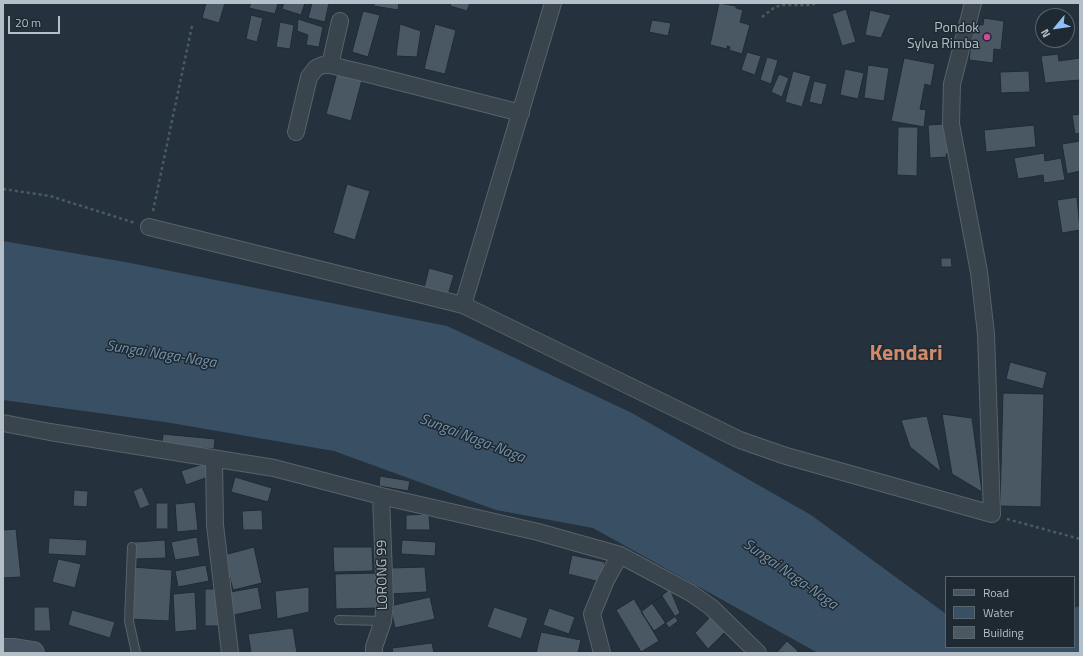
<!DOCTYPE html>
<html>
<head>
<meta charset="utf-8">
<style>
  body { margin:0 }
  #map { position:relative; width:1083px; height:656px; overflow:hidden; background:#25323d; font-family:"Titillium Web",sans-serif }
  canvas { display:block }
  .frame { position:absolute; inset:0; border:4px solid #b5bfc8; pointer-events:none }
  .legend { position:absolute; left:945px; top:576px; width:130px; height:72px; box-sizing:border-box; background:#1e2932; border:1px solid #5a656e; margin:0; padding:5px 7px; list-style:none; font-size:12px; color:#b5bfc8 }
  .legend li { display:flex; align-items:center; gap:8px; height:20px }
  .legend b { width:20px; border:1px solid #5a656e }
  .north { position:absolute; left:1035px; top:8px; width:40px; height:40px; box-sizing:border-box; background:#1e2932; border:1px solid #5a656e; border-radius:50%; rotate:241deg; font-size:11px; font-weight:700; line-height:16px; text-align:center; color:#b5bfc8 }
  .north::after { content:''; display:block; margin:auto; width:14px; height:18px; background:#8ec1f5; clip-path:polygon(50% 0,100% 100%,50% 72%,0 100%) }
  .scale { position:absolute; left:8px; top:16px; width:52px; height:18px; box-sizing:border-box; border:2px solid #b5bfc8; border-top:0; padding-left:5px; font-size:12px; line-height:14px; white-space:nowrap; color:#b5bfc8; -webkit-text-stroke:3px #1e2932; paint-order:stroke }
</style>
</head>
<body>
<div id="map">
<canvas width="1083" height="656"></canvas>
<div class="frame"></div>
<ul class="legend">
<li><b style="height:5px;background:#475360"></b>Road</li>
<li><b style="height:11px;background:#395064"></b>Water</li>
<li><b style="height:11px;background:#495863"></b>Building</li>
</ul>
<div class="north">N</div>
<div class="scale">20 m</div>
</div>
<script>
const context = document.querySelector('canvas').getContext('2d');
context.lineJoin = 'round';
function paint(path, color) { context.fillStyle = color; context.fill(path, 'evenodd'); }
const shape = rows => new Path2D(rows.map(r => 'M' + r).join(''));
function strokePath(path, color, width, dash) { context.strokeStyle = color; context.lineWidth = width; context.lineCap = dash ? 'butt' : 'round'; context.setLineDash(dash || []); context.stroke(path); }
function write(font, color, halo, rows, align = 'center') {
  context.font = font + ' "Titillium Web",sans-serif'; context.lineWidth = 3; context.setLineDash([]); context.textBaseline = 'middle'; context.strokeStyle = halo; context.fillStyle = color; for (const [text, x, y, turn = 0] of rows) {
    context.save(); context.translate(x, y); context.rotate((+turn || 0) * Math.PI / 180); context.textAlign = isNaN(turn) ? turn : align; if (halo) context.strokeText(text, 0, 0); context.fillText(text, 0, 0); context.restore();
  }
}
const water = shape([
  [3,241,125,262,447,326,632,413,811,515,946,614,946,647,1074,647,1074,608,1080,606,1080,653,818,653,593,528,496,510,334,451,165,422,3,400]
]);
const building = shape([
  [206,3,225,3,219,23,202,18,206,3],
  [251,3,278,3,275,14,249,8,251,3],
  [284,3,305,3,301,15,282,9,284,3],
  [312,3,329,3,325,22,308,18,312,3],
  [374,3,399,3,398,10,374,6,374,3],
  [451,3,470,3,467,11,450,6,451,3],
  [719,3,736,6,736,8,743,10,740,22,750,25,742,54,729,50,730,47,727,46,727,49,710,45,719,3],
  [846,9,856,42,842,46,832,14,846,9],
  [870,10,891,15,881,38,865,35,870,10],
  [363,11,380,15,368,57,352,52,363,11],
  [251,15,263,18,257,42,246,39,251,15],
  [984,18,1004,21,1001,50,994,49,993,63,969,60,974,24,983,25,984,18],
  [298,19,323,27,319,47,306,45,308,35,297,31,298,19],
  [652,20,671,23,668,36,649,32,652,20],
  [280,22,294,25,290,49,276,47,280,22],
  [400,24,421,31,417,57,396,56,400,24],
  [435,24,456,30,445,74,424,69,435,24],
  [747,52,761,56,755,75,741,70,747,52],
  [1058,54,1059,61,1080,58,1080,80,1045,83,1041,56,1058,54],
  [767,57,778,60,771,84,760,80,767,57],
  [904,58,935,64,931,86,925,84,920,109,926,110,924,127,891,121,904,58],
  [868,65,889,68,884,101,864,98,868,65],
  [845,69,864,73,858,99,840,95,845,69],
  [793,71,811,76,802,107,785,102,793,71],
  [1029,71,1030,92,1001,93,1000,72,1029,71],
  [337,73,362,80,351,121,326,114,337,73],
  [779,74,789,78,782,97,771,92,779,74],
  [814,81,827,84,822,105,809,102,814,81],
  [1080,114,1080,133,1075,134,1072,115,1080,114],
  [945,124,946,140,951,141,951,154,946,154,947,157,930,158,928,125,945,124],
  [1034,125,1036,147,986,152,984,130,1034,125],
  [898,127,918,127,917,176,897,175,898,127],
  [1080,141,1080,171,1067,174,1062,144,1080,141],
  [1044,153,1045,161,1061,158,1065,180,1044,183,1043,175,1018,179,1014,158,1044,153],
  [347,184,370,191,355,240,333,233,347,184],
  [1077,197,1080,230,1062,233,1057,200,1077,197],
  [941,258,951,258,952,267,941,267,941,258],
  [429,268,454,275,448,295,424,288,429,268],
  [1010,362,1047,372,1043,389,1006,379,1010,362],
  [1003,393,1044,394,1041,507,1000,506,1003,393],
  [942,414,972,418,982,492,952,474,942,414],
  [927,416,941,472,910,447,901,420,927,416],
  [163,434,215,439,214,449,162,445,163,434],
  [206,463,211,476,186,485,181,471,206,463],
  [380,476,410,481,408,491,379,486,380,476],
  [235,477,272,488,268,502,231,492,235,477],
  [142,487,150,505,140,509,133,491,142,487],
  [74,490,88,491,87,507,73,506,74,490],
  [195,502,198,530,177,532,175,504,195,502],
  [156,503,168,503,168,529,156,529,156,503],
  [262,510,263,530,243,530,242,511,262,510],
  [429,514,430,530,406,530,406,515,429,514],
  [16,529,21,577,3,578,3,530,16,529],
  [197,537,200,556,175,560,171,542,197,537],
  [49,538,87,540,86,556,48,554,49,538],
  [165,540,166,558,135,559,134,542,165,540],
  [402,540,436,542,435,556,401,554,402,540],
  [254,547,262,583,233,590,224,555,254,547],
  [333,547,372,547,373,571,334,572,333,547],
  [572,555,605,562,600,582,568,574,572,555],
  [58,559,81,564,75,588,52,582,58,559],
  [206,565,209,581,178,587,175,571,206,565],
  [133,567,172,570,169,621,130,619,133,567],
  [425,567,427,592,391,594,390,568,425,567],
  [378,573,379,608,336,609,335,574,378,573],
  [258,587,262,609,229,616,225,593,258,587],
  [309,587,309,612,277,619,275,591,309,587],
  [205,589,218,589,219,626,205,626,205,589],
  [670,589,680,613,654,631,641,612,670,589],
  [195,592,197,630,175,632,173,594,195,592],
  [662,596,678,621,669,628,652,603,662,596],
  [430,597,435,619,395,628,390,606,430,597],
  [634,599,659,641,641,652,616,610,634,599],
  [34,607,49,607,51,631,34,631,34,607],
  [494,607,528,618,521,639,487,627,494,607],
  [549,608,575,617,569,634,543,625,549,608],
  [72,610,115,622,110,638,68,625,72,610],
  [712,615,727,630,708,649,695,633,712,615],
  [293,628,297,653,251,653,248,634,293,628],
  [541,632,581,640,578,653,536,653,541,632],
  [787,641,798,651,796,653,777,652,787,641],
  [432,643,434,653,393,653,392,648,432,643]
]);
const path = shape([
  [762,17,775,7,783,5,812,5,815,3],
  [3,189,50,196,135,223],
  [153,211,192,26],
  [1007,519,1080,539]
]);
const service = shape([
  [132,547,129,621,136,653],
  [339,620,383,621]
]);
const minor = shape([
  [330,65,340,21],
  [296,132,309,77,316,68,323,65,330,65,372,75,521,113],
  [149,227,463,305,740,440,786,456,992,514,986,334,979,272,951,124,952,84,973,3],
  [463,305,553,3],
  [3,423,50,432,274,468,381,496,538,532,620,555,691,593,711,607,758,653],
  [214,459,215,525,230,653],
  [374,653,374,647,383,621,385,602,381,496],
  [602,653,592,614,606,580,620,555]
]);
const secondary = shape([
  [3,650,14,650,33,653]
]);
const markers = [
  [987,37,4,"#d1479c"]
];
const poiNames = [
  ["Pondok",979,29],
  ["Sylva Rimba",979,45]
];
const streetNames = [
  ["LORONG 99",383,575,-91]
];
const waterNames = [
  ["Sungai Naga-Naga",161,355,9],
  ["Sungai Naga-Naga",472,439,21],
  ["Sungai Naga-Naga",790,575,35]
];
const townNames = [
  ["Kendari",906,355]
];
paint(water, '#395064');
paint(building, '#495863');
strokePath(building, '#202b34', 1);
strokePath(service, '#57626b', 10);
strokePath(minor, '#57626b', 18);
strokePath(secondary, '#57626b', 24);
strokePath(path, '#475c5d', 2.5, [3, 3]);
strokePath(service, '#39444d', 8);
strokePath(minor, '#39444d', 16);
strokePath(secondary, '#475360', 22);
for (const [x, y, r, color] of markers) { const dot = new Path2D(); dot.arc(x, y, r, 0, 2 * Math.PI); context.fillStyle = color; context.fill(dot); strokePath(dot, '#1e2932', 1.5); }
write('14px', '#b5bfc8', '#1e2932', poiNames, 'right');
write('14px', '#b5bfc8', '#1e2932', streetNames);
write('italic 15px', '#7693aa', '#1e2932', waterNames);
write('bold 22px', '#d18967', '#1e2932', townNames);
</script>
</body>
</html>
